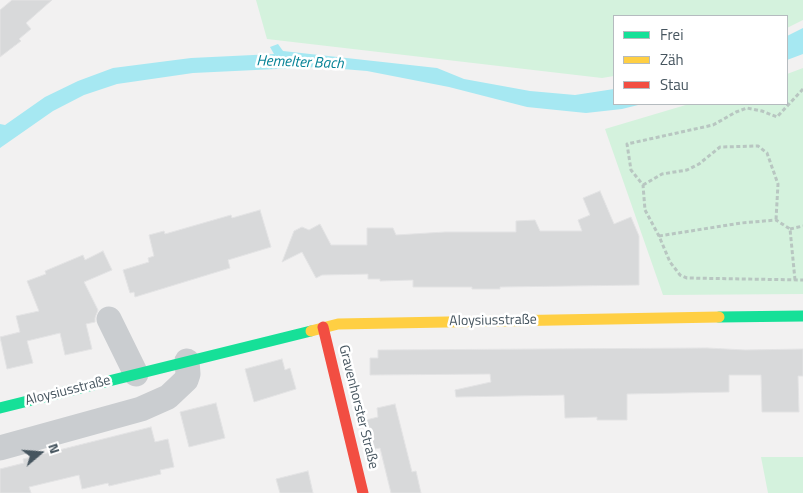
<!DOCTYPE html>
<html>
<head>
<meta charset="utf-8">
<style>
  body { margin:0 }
  #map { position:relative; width:803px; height:493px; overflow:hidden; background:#f2f1f1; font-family:"Titillium Web",sans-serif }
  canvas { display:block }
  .legend { position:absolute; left:613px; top:15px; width:175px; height:90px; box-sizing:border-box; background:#fff; border:1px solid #b5bbbf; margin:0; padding:6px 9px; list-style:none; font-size:15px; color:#46555f }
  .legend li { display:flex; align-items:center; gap:10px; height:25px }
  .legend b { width:25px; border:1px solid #b5bbbf }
  .north { position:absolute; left:15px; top:428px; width:50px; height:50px; -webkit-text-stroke:4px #fff; paint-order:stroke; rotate:72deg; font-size:14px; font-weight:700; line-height:20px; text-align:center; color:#46555f }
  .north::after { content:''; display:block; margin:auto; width:18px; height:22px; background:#46555f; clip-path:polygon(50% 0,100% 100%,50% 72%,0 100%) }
</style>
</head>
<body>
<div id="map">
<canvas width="803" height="493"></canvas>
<ul class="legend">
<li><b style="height:6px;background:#16e098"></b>Frei</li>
<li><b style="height:6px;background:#ffcf43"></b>Zäh</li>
<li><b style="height:6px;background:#f24e42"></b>Stau</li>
</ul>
<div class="north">N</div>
</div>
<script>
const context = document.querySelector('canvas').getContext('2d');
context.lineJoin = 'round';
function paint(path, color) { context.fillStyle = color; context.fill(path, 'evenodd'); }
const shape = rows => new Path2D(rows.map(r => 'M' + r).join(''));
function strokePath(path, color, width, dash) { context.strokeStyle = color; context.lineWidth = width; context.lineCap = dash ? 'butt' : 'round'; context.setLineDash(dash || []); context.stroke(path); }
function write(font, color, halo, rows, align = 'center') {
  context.font = font + ' "Titillium Web",sans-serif'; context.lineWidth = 5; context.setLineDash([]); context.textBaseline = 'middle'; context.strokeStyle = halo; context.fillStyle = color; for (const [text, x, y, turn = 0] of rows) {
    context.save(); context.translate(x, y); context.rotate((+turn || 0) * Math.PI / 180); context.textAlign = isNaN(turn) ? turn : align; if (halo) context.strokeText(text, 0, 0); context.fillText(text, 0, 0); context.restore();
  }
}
const green = shape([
  [256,0,803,0,803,20,787,28,787,16,614,16,614,76,602,78,267,39],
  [803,68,803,294,663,295,605,129,689,104,787,104,787,74],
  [761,457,803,457,803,493,768,493]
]);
const water = shape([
  [803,28,803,54,787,60,787,36],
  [278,44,283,51,437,68,464,79,530,91,575,95,614,89,614,104,642,104,622,109,586,113,527,107,449,87,367,71,318,67,193,73,117,84,84,95,53,111,0,148,0,124,5,125,45,97,78,81,113,68,191,58,274,54,270,47]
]);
const building = shape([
  [12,0,52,0,26,23,31,29,19,39,21,41,0,57,0,10,12,0],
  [600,191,614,224,631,217,639,236,639,285,500,287,500,289,472,289,472,287,413,287,413,280,380,281,380,279,368,279,368,274,322,275,316,278,302,252,282,262,294,231,302,227,309,230,320,224,331,245,367,245,367,228,393,228,396,235,445,232,516,232,516,221,535,220,540,231,582,231,578,220,590,215,583,198,600,191],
  [260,210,271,247,228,260,230,268,135,297,134,292,130,293,123,270,149,262,148,258,154,256,149,235,164,231,165,234,231,215,232,218,260,210],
  [103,251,112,270,84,282,98,310,95,318,95,322,86,324,92,349,65,355,60,333,27,341,33,363,7,369,0,337,20,332,16,316,39,311,27,281,46,274,45,271,83,255,85,260,103,251],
  [707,348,745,350,803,349,803,376,798,376,799,412,762,412,761,375,729,375,729,392,627,394,627,420,597,420,597,417,565,418,564,395,456,397,455,390,491,382,490,374,370,375,370,358,378,358,378,350,707,348],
  [282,359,285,370,290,368,296,389,254,402,245,369,282,359],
  [216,403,225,438,189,447,180,412,216,403],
  [395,404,412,472,416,471,421,493,391,493,380,448,375,449,366,420,378,417,377,408,395,404],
  [151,427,155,442,168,439,174,467,160,470,161,474,109,486,108,483,82,489,79,475,29,487,31,493,0,493,0,469,24,463,23,459,151,427],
  [308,471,313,493,280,493,276,479,308,471]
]);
const path = shape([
  [803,89,777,117,762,111,747,108,736,112,713,125,627,144,631,170,643,185,645,210,659,236,670,262,680,275,687,278,803,280],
  [643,185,662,174,687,170,699,164,720,147,758,146,767,153,778,184,776,220],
  [790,229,803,226],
  [659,236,741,223,776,220,790,229,795,280]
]);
const street = shape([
  [109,319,136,374],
  [0,448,141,409,168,397,186,380,188,374,187,361]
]);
const fast = shape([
  [719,317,803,316],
  [0,408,311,331]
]);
const slow = shape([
  [311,331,338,324,719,317]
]);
const jam = shape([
  [323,327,363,493]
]);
const streetNames = [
  ["Aloysiusstraße",493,321,-1],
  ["Aloysiusstraße",68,391,-14],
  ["Gravenhorster Straße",358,407,76]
];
const waterNames = [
  ["Hemelter Bach",300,63,2]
];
paint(green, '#d4f2dd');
paint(water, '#a6e8f2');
paint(building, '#d8d9da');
strokePath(building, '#e3e3e4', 1);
strokePath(path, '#b8c6c1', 3, [4, 2.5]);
strokePath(street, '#cacdd0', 25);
strokePath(fast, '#16e098', 11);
strokePath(slow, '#ffcf43', 11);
strokePath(jam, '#f24e42', 11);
write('14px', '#46555f', '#fff', streetNames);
write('italic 15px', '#048296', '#fff', waterNames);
</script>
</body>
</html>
